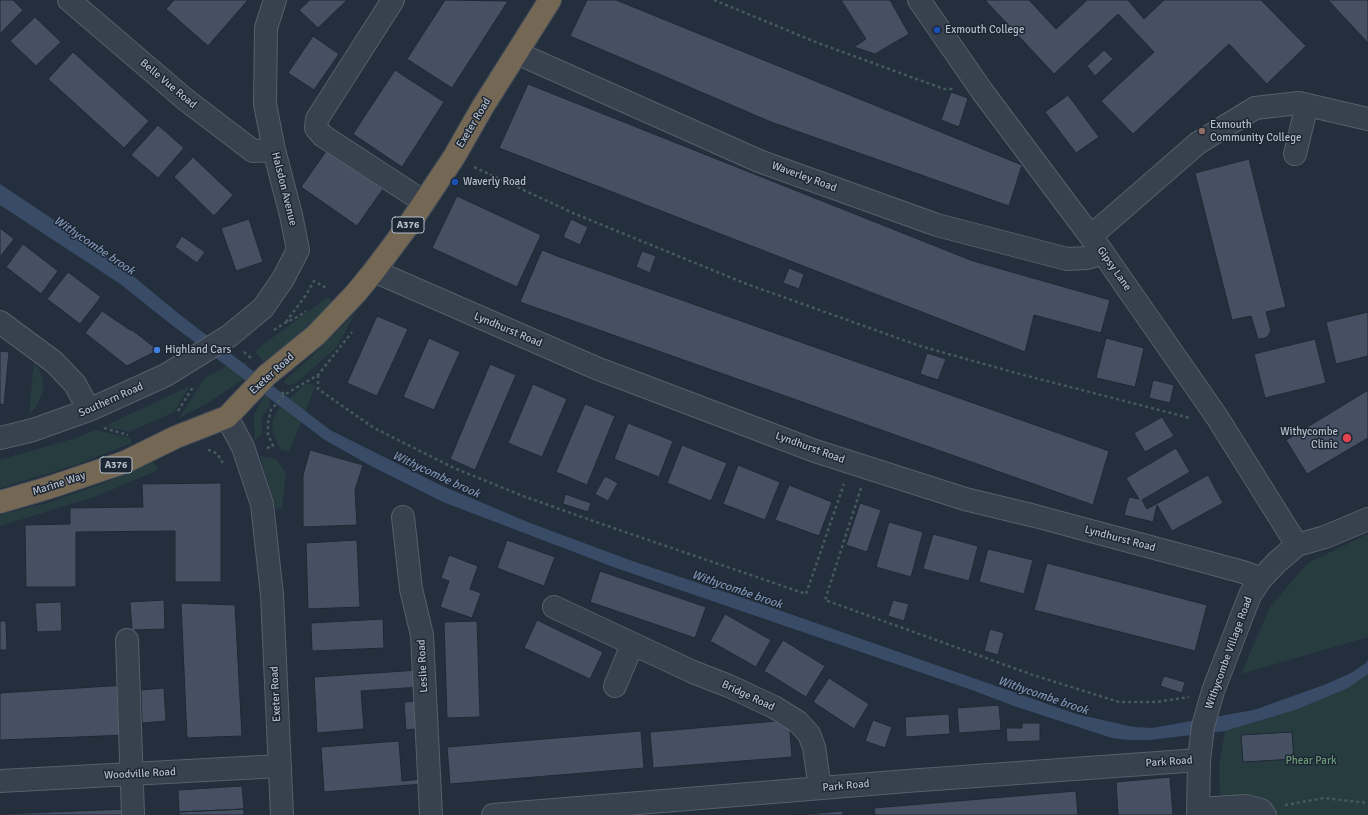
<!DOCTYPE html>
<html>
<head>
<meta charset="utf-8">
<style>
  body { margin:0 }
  canvas { display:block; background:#242f3e }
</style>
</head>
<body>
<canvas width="1368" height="815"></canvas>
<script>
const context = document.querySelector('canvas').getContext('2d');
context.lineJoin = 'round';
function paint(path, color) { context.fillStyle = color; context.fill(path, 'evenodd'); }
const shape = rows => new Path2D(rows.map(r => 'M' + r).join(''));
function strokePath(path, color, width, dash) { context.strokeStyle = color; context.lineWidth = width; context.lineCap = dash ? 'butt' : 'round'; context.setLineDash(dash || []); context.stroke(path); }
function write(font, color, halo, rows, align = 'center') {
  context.font = font + ' Signika,sans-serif'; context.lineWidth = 3; context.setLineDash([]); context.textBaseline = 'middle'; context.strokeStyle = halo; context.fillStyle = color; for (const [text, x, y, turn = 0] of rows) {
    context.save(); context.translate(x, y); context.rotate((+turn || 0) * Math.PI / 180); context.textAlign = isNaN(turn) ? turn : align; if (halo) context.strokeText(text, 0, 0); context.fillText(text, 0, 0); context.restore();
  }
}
const green = shape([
  [328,297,333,301,315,319,281,349,264,362,256,353,257,349],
  [356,312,336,348,296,383,287,385,283,382,312,356],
  [237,360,245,363,252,372,245,378,206,404,179,418,205,378],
  [34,363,40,371,43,381,43,391,39,401,35,408,29,413],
  [306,384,315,385,307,408,289,451,281,450,273,434,272,423,275,414,282,405],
  [190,386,174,412,129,432,105,426],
  [268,393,270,405,261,419,263,433,255,440,254,415,262,399],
  [96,430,130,438,132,443,75,465,0,488,0,460,76,438],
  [260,456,276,459,286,473,282,508,276,509],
  [153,462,158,470,97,496,0,526,0,515,51,502,101,484],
  [1368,534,1368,637,1241,674,1270,607,1308,563],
  [1368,674,1368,815,1221,815,1219,765,1225,731,1295,710,1348,688]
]);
const water = shape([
  [0,184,93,246,133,276,179,314,330,430,440,485,530,523,635,562,770,607,1076,714,1133,727,1152,728,1254,710,1324,685,1351,673,1366,663,1368,660,1368,674,1348,688,1295,710,1225,731,1149,740,1128,740,1112,738,1014,706,972,690,616,568,443,502,373,467,325,440,168,322,119,283,0,205]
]);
const building = shape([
  [0,0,13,0,23,10,0,34,0,0],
  [174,0,248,0,208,46,166,9,174,0],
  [310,0,347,0,318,28,299,10,310,0],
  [445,0,508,1,452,88,407,59,445,0],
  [587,0,616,0,1022,165,1009,206,771,122,570,36,587,0],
  [841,0,890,0,909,34,875,54,854,47,866,39,841,0],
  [985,0,1029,0,1056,29,1087,0,1128,0,1144,19,1164,0,1261,0,1306,46,1267,84,1229,44,1133,134,1101,101,1154,52,1118,14,1054,74,985,0],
  [1328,0,1368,0,1368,43,1328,0],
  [35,17,61,42,36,66,10,41,35,17],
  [313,36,339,54,314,90,288,73,313,36],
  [1104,50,1113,59,1095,76,1087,66,1104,50],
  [73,52,149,121,124,148,48,79,73,52],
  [395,70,444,102,402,167,353,134,395,70],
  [528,84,973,261,1110,300,1101,333,1034,315,1025,352,499,148,528,84],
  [951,92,968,98,959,127,941,120,951,92],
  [1068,95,1099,137,1076,153,1045,112,1068,95],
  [158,125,184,148,158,178,131,155,158,125],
  [327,150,383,189,357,226,301,187,327,150],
  [193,157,233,195,214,216,174,177,193,157],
  [1249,159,1286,307,1266,312,1271,330,1269,335,1265,338,1258,339,1251,316,1232,320,1195,173,1249,159],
  [457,196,541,235,517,287,432,248,457,196],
  [249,219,263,262,236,271,221,228,249,219],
  [571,219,588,227,580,245,563,237,571,219],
  [0,228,14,239,0,257,0,228],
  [182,236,205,252,197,263,175,247,182,236],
  [23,244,58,271,41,294,6,267,23,244],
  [542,250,557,256,1109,451,1093,505,520,302,542,250],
  [642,251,656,256,650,273,636,267,642,251],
  [789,268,804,274,799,289,783,283,789,268],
  [68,272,101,297,80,324,47,299,68,272],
  [102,311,130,330,132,330,158,350,127,366,85,333,102,311],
  [1368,312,1368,356,1336,364,1326,322,1368,312],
  [377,316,408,329,377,396,347,383,377,316],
  [429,338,460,352,434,410,403,397,429,338],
  [1106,338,1144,348,1135,387,1096,378,1106,338],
  [1315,339,1326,383,1265,398,1254,354,1315,339],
  [0,351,9,352,4,405,0,404,0,351],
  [927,353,946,359,938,380,920,374,927,353],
  [490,364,516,375,475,470,450,459,490,364],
  [1153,380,1174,385,1170,403,1149,398,1153,380],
  [533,384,567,399,542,457,508,443,533,384],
  [1368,390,1368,438,1307,474,1286,440,1368,390],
  [585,404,615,416,587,485,556,472,585,404],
  [1162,417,1174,436,1145,452,1134,433,1162,417],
  [628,423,673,441,659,477,614,459,628,423],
  [682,445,727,463,711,501,667,483,682,445],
  [1176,448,1190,472,1142,500,1147,509,1208,475,1223,503,1172,531,1157,505,1153,522,1124,515,1129,497,1139,499,1126,478,1176,448],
  [310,450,363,465,355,490,357,525,303,527,303,475,310,450],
  [738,465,780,482,765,520,723,504,738,465],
  [605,476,618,483,608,501,595,494,605,476],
  [221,483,221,582,175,582,175,531,76,532,76,587,26,587,25,525,70,524,70,508,143,507,142,484,221,483],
  [789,485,832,502,819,536,775,520,789,485],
  [565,494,591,503,588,512,563,504,565,494],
  [860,503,881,510,867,552,846,545,860,503],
  [889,522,923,532,911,577,876,567,889,522],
  [933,534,978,546,969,581,923,569,933,534],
  [357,540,360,607,308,609,306,543,357,540],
  [507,540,555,557,544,586,497,568,507,540],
  [988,549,1033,560,1024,594,979,582,988,549],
  [449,555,478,566,470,589,481,593,472,618,440,607,449,581,441,578,449,555],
  [1047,563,1207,605,1195,651,1034,610,1047,563],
  [600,571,706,607,695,638,590,602,600,571],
  [164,600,165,629,132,630,130,602,164,600],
  [893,600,909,604,904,621,888,616,893,600],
  [61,602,62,631,37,632,35,603,61,602],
  [181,603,235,605,242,736,187,738,181,603],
  [725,614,771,640,756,667,710,641,725,614],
  [383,619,384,648,312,651,311,623,383,619],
  [537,620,603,652,590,679,524,648,537,620],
  [0,621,6,621,7,650,0,650,0,621],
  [477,621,480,717,447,718,444,622,477,621],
  [990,629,1004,633,998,655,984,651,990,629],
  [783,640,825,666,806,697,764,671,783,640],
  [419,670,420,687,361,691,364,729,317,733,314,677,419,670],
  [1164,676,1185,682,1182,693,1160,686,1164,676],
  [829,678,869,704,854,729,813,702,829,678],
  [126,685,128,735,0,740,0,693,126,685],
  [164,688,166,721,142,723,141,690,164,688],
  [421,701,423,728,406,730,404,702,421,701],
  [999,705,1001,730,959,733,957,708,999,705],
  [949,714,950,734,906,737,905,717,949,714],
  [789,720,792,757,653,768,650,732,789,720],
  [873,720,892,727,885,748,865,741,873,720],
  [1022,723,1040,723,1040,741,1007,742,1006,728,1022,728,1022,723],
  [641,731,644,768,450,784,447,747,641,731],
  [1292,732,1294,759,1243,762,1241,735,1292,732],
  [399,741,402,781,422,779,422,784,324,792,321,747,399,741],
  [1170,777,1173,815,1118,815,1116,782,1170,777],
  [242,786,244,809,179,812,178,790,242,786],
  [1076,791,1078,815,875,815,874,808,1076,791],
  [127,809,127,815,0,815,0,814,127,809],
  [244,809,244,815,179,815,179,812,244,809],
  [843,811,843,815,796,815,843,811]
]);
const path = shape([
  [714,0,818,43,944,89,953,89],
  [474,167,573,213,744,283,920,346,1016,373,1190,418],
  [286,322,306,295,314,281,328,289],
  [274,330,285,323,299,316,306,311],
  [244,352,252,359],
  [318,375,318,389,374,428,454,468,523,496,593,521,806,594,844,484],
  [282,392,284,395,318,375,352,332],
  [178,411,193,387],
  [104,428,128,435],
  [267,448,273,446,268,434,268,422,271,410,284,395],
  [208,450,213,451,218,455,222,462,224,462],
  [861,488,825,600,1033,675,1119,702,1156,702,1189,697],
  [1285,805,1324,798,1368,803]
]);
const minor = shape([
  [69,0,186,100,232,135,253,151,274,150],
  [393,0,317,119,316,128,323,136,424,202],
  [919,0,982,91,1103,253,1217,417,1297,545],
  [517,53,759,161,937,225,1067,259,1087,258,1103,253],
  [1295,154,1307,105],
  [1091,236,1198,143,1255,108,1299,103,1368,119],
  [374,271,596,368,815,451,965,499,1035,516,1199,560,1243,572,1261,579],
  [0,322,54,362,75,384,89,410],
  [227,417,243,447,262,504,272,595,282,815],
  [0,438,33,430,89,410,166,375,229,336,263,308,283,279,298,250,291,215,274,150,265,104,266,28,275,0],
  [403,517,411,589,422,635,431,815],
  [554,607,693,672,729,686,774,707,798,722,809,734,814,747,820,788],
  [127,640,133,815],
  [615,686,632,645],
  [0,781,280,766],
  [1198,809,1246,806,1261,810,1265,815],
  [493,815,907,781,1199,760],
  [1198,815,1199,760,1203,726,1213,691,1250,595,1261,579,1277,562,1297,545,1325,537,1368,519]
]);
const highway = shape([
  [0,502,48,488,125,462,176,437,227,417,267,375,316,335,356,293,374,271,410,223,454,157,482,108,550,0]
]);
const markers = [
  [937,30,4,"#1a4fb4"],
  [1202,131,4,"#8d6e63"],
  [455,182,4,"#1a4fb4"],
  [157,350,4,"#3f7fe0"],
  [1347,438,5,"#e0444e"]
];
const shields = [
  [408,225,32],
  [116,465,32]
];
const shieldNames = [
  ["A376",408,225],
  ["A376",116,465]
];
const poiNames = [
  ["Exmouth College",945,30],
  ["Exmouth",1210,125],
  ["Community College",1210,138],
  ["Waverly Road",463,182],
  ["Highland Cars",165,350],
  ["Withycombe",1338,432,"right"],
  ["Clinic",1338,445,"right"]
];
const streetNames = [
  ["Belle Vue Road",168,84,40],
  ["Exeter Road",474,123,-59],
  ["Waverley Road",804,177,20],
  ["Halsdon Avenue",284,189,76],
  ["Gipsy Lane",1114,269,55],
  ["Lyndhurst Road",508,330,23],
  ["Exeter Road",272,374,-42],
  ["Southern Road",111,400,-24],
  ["Lyndhurst Road",810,448,20],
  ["Marine Way",59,484,-18],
  ["Lyndhurst Road",1120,539,15],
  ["Withycombe Village Road",1229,653,-70],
  ["Leslie Road",423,666,-93],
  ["Exeter Road",276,694,-93],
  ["Bridge Road",748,696,25],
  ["Park Road",1169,762,-4],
  ["Woodville Road",140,774,-3],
  ["Park Road",846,786,-5]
];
const parkNames = [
  ["Phear Park",1311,761]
];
const waterNames = [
  ["Withycombe brook",94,246,34],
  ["Withycombe brook",436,475,25],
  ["Withycombe brook",737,590,19],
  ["Withycombe brook",1043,696,19]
];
paint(green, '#263c3f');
paint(water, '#394c67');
paint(building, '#455162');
strokePath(building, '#1f2835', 1);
strokePath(minor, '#565f6c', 24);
strokePath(highway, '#434c59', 24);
strokePath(path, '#44595c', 2.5, [3, 3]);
strokePath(minor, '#38414e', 22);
strokePath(highway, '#746855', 22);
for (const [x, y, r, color] of markers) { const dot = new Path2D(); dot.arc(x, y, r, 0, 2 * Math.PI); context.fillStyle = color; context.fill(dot); strokePath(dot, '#1d2633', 1.5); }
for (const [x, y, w] of shields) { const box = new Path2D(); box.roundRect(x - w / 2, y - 8, w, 16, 3); context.fillStyle = '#1d2633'; context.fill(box); strokePath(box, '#b4bcc9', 1); }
write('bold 10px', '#b4bcc9', null, shieldNames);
write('11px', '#b4bcc9', '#1d2633', poiNames, 'left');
write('11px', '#b4bcc9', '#1d2633', streetNames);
write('11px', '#6b9a76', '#1d2633', parkNames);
write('italic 12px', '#7c92b1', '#1d2633', waterNames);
</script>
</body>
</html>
